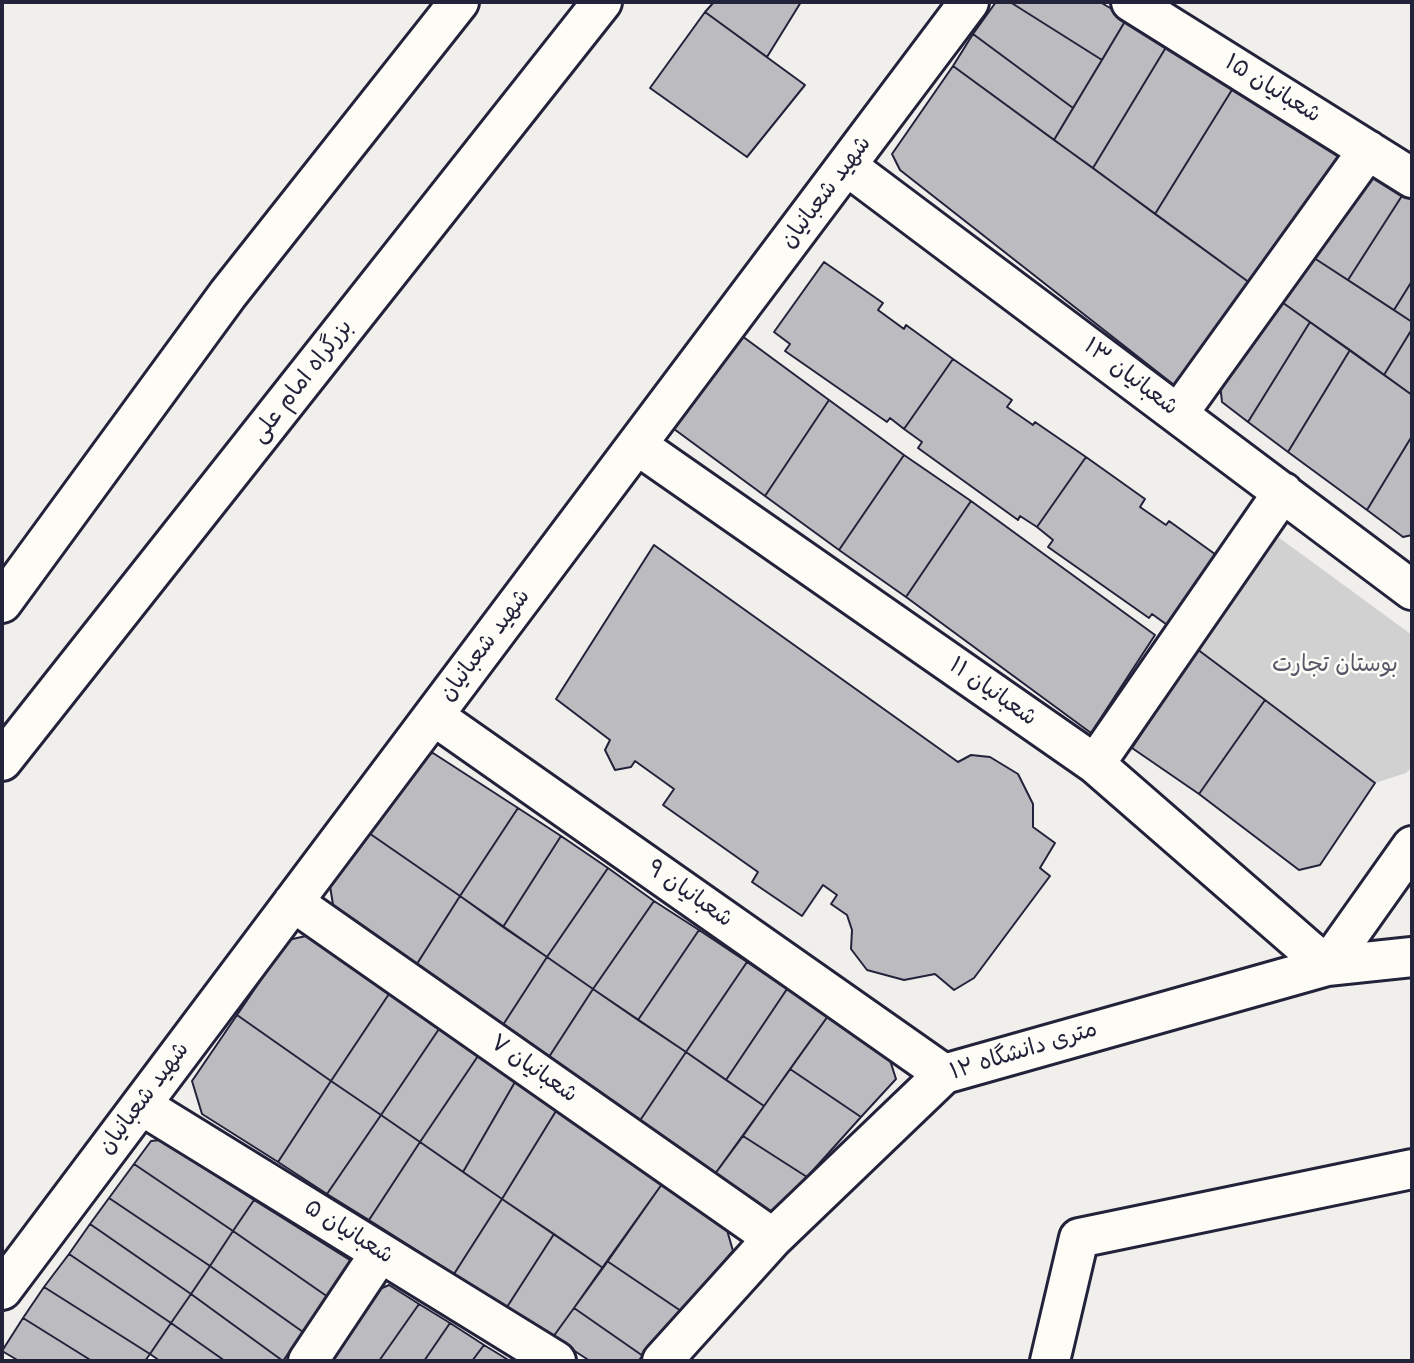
<!DOCTYPE html>
<html>
<head>
<meta charset="utf-8">
<style>
  body { margin:0 }
  #map { position:relative; width:1414px; height:1363px; overflow:hidden; background:#f0efec; font-family:Mynerve,sans-serif }
  canvas { display:block }
  .frame { position:absolute; inset:0; border:4px solid #22223b; pointer-events:none }
</style>
</head>
<body>
<div id="map">
<canvas width="1414" height="1363"></canvas>
<div class="frame"></div>
</div>
<script>
const context = document.querySelector('canvas').getContext('2d');
context.lineJoin = 'round';
function paint(path, color) { context.fillStyle = color; context.fill(path, 'evenodd'); }
const shape = rows => new Path2D(rows.map(r => 'M' + r).join(''));
function strokePath(path, color, width, dash) { context.strokeStyle = color; context.lineWidth = width; context.lineCap = dash ? 'butt' : 'round'; context.setLineDash(dash || []); context.stroke(path); }
function write(font, color, halo, rows, align = 'center') {
  context.font = font + ' Mynerve,"Playpen Sans Arabic",sans-serif'; context.lineWidth = 5; context.setLineDash([]); context.textBaseline = 'middle'; context.strokeStyle = halo; context.fillStyle = color; for (const [text, x, y, turn = 0] of rows) {
    context.save(); context.translate(x, y); context.rotate((+turn || 0) * Math.PI / 180); context.textAlign = isNaN(turn) ? turn : align; if (halo) context.strokeText(text, 0, 0); context.fillText(text, 0, 0); context.restore();
  }
}
const green = shape([
  [1274,534,1412,635,1412,767,1406,773,1375,783,1197,649]
]);
const building = shape([
  [714,2,801,2,767,57,705,12,714,2],
  [996,2,1010,2,1102,60,1073,108,973,34,996,2],
  [1010,2,1100,2,1127,18,1102,60,1010,2],
  [705,12,805,85,747,157,650,88,705,12],
  [1127,18,1168,44,1093,168,1054,140,1127,18],
  [973,34,1073,108,1054,140,953,66,973,34],
  [1168,44,1235,85,1155,214,1093,168,1168,44],
  [953,66,1250,283,1174,385,900,170,892,154,953,66],
  [1235,85,1346,154,1250,283,1155,214,1235,85],
  [1384,173,1407,188,1348,280,1311,256,1365,179,1384,173],
  [1407,188,1412,191,1412,281,1394,310,1348,280,1407,188],
  [1311,256,1412,322,1412,329,1384,375,1279,300,1311,256],
  [824,262,883,303,878,310,904,329,906,325,953,359,904,429,890,418,887,422,785,351,790,344,774,332,824,262],
  [1412,281,1412,322,1394,310,1412,281],
  [1279,300,1310,322,1248,422,1222,402,1220,384,1279,300],
  [1310,322,1350,350,1288,452,1248,422,1310,322],
  [1412,329,1412,395,1384,375,1412,329],
  [742,336,829,400,765,496,674,429,742,336],
  [1350,350,1412,395,1412,436,1367,510,1288,452,1350,350],
  [953,359,1012,400,1007,407,1033,425,1035,422,1086,457,1037,527,1020,516,1018,520,918,448,922,442,904,429,953,359],
  [829,400,904,455,839,550,765,496,829,400],
  [1412,436,1412,535,1403,537,1367,510,1412,436],
  [904,455,971,501,906,597,839,550,904,455],
  [1086,457,1145,499,1140,507,1166,525,1169,521,1219,557,1170,627,1152,614,1149,618,1048,547,1053,540,1037,527,1086,457],
  [971,501,1155,635,1091,733,906,597,971,501],
  [654,545,958,762,971,755,990,757,1018,774,1033,804,1033,827,1055,843,1040,868,1050,876,974,978,954,990,935,974,904,980,867,970,851,949,852,930,847,915,831,904,837,895,823,885,802,916,752,882,758,872,663,805,674,789,635,761,631,767,615,770,605,750,610,740,556,699,654,545],
  [1197,649,1265,700,1199,794,1132,748,1197,649],
  [1265,700,1375,783,1320,865,1299,870,1199,794,1265,700],
  [433,753,518,808,460,896,366,831,416,758,433,753],
  [518,808,561,836,503,927,460,896,518,808],
  [366,831,460,896,415,967,334,911,330,886,366,831],
  [561,836,608,868,547,957,503,927,561,836],
  [608,868,654,901,593,989,547,957,608,868],
  [460,896,547,957,501,1028,415,967,460,896],
  [654,901,699,930,638,1020,593,989,654,901],
  [699,930,747,962,686,1052,638,1020,699,930],
  [306,936,389,994,331,1081,237,1015,288,940,306,936],
  [547,957,593,989,547,1060,501,1028,547,957],
  [747,962,787,989,726,1080,686,1052,747,962],
  [593,989,686,1052,637,1125,547,1060,593,989],
  [787,989,828,1016,764,1106,726,1080,787,989],
  [389,994,439,1029,381,1115,331,1081,389,994],
  [237,1015,331,1081,278,1162,202,1114,192,1081,237,1015],
  [828,1016,889,1057,896,1079,861,1117,790,1069,828,1016],
  [439,1029,478,1056,420,1142,381,1115,439,1029],
  [686,1052,764,1106,712,1178,637,1125,686,1052],
  [478,1056,515,1082,463,1172,420,1142,478,1056],
  [790,1069,861,1117,807,1177,743,1136,790,1069],
  [331,1081,381,1115,327,1194,278,1162,331,1081],
  [515,1082,556,1111,502,1199,463,1172,515,1082],
  [556,1111,662,1184,603,1268,502,1199,556,1111],
  [381,1115,420,1142,369,1220,327,1194,381,1115],
  [743,1136,807,1177,777,1211,758,1211,712,1178,743,1136],
  [160,1140,254,1200,233,1231,134,1164,151,1141,160,1140],
  [420,1142,502,1199,454,1274,369,1220,420,1142],
  [134,1164,233,1231,210,1266,109,1198,134,1164],
  [662,1184,727,1230,733,1251,681,1311,607,1261,662,1184],
  [109,1198,210,1266,191,1294,90,1224,109,1198],
  [502,1199,554,1234,507,1307,454,1274,502,1199],
  [254,1200,353,1262,328,1297,233,1231,254,1200],
  [90,1224,191,1294,171,1323,69,1254,90,1224],
  [233,1231,328,1297,303,1332,210,1266,233,1231],
  [554,1234,603,1268,553,1337,507,1307,554,1234],
  [69,1254,171,1323,150,1354,44,1287,69,1254],
  [607,1261,681,1311,643,1356,574,1308,607,1261],
  [210,1266,303,1332,283,1361,191,1294,210,1266],
  [389,1285,419,1304,379,1361,326,1361,373,1292,389,1285],
  [44,1287,150,1354,145,1361,92,1361,23,1318,44,1287],
  [191,1294,283,1361,225,1361,171,1323,191,1294],
  [419,1304,450,1323,424,1361,379,1361,419,1304],
  [574,1308,643,1356,638,1361,590,1361,553,1337,574,1308],
  [23,1318,92,1361,19,1361,2,1351,23,1318],
  [171,1323,225,1361,160,1361,150,1354,171,1323],
  [450,1323,484,1345,472,1361,424,1361,450,1323],
  [484,1345,510,1361,472,1361,484,1345]
]);
const minor = shape([
  [1131,2,1412,178],
  [847,166,1412,590],
  [1178,414,1368,150],
  [637,445,1095,764,1327,966],
  [434,716,944,1074],
  [1095,764,1283,492],
  [293,902,773,1238],
  [1327,966,1412,846],
  [141,1105,556,1361],
  [2,1290,969,2],
  [308,1361,380,1253],
  [662,1361,773,1238,944,1074,1327,966,1412,957],
  [1050,1361,1079,1238,1412,1169]
]);
const highway = shape([
  [2,603,228,294,459,2],
  [2,761,602,2]
]);
const streetNames = [
  ["شعبانیان ۱۵",1272,90,32],
  ["شهید شعبانیان",827,193,-53],
  ["شعبانیان ۱۳",1130,378,37],
  ["بزرگراه امام علی",303,382,-52],
  ["شهید شعبانیان",486,646,-53],
  ["شعبانیان ۱۱",992,693,35],
  ["شعبانیان ۹",689,895,35],
  ["۱۲ متری دانشگاه",1024,1052,-17],
  ["شعبانیان ۷",533,1070,35],
  ["شهید شعبانیان",145,1099,-53],
  ["شعبانیان ۵",348,1233,32]
];
const parkNames = [
  ["بوستان تجارت",1335,666]
];
paint(green, '#d2d1d1');
paint(building, '#bcbcc0');
strokePath(building, '#22223b', 2);
strokePath(minor, '#22223b', 44);
strokePath(highway, '#22223b', 44);
strokePath(minor, '#fdfcf7', 38);
strokePath(highway, '#fdfcf7', 38);
write('23px', '#22223b', '#fdfcf7', streetNames);
write('23px', '#575768', '#fdfcf7', parkNames);
</script>
</body>
</html>
